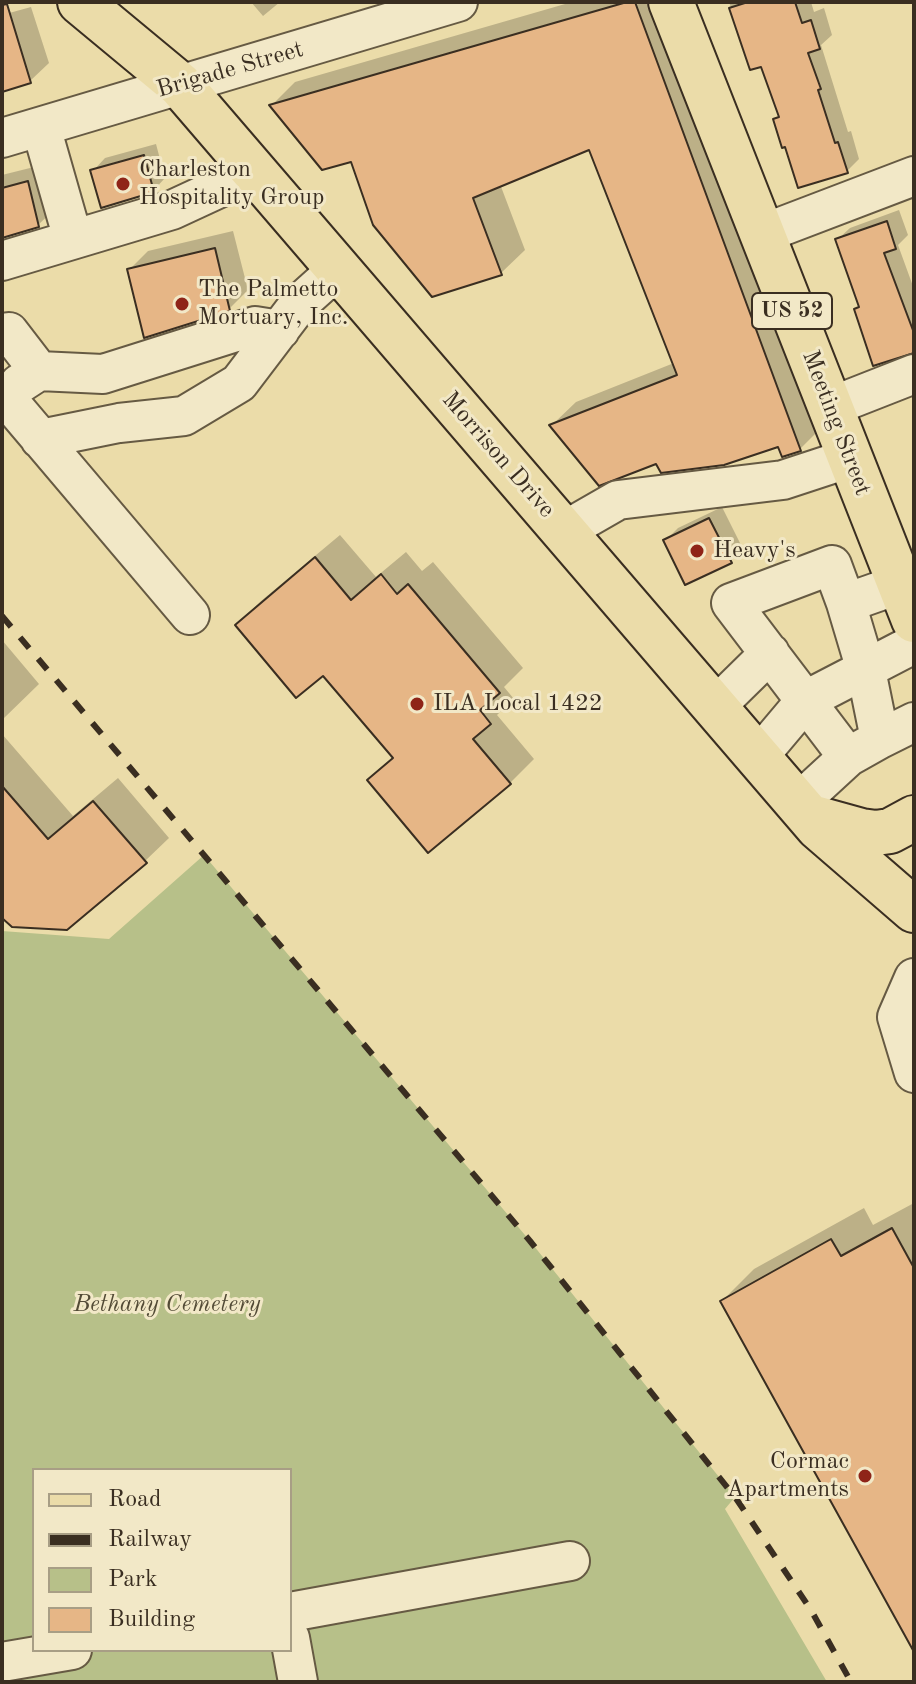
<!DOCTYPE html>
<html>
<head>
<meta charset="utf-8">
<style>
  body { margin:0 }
  #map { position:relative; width:916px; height:1684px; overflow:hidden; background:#ebdca9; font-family:"Old Standard TT",serif }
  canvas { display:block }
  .frame { position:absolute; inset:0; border:4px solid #3a2e21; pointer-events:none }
  .legend { position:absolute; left:32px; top:1468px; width:260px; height:184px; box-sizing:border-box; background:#f2e8c7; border:2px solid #a89e85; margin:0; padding:10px 14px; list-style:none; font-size:24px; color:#3a2e21 }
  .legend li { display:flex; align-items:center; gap:16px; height:40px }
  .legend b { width:40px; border:2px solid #a89e85 }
</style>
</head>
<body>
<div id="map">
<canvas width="916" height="1684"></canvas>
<div class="frame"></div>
<ul class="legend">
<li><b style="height:10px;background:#ebdca9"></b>Road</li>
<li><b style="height:10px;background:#3a2e21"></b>Railway</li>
<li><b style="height:22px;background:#b7c089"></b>Park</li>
<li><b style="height:22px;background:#e6b686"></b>Building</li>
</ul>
</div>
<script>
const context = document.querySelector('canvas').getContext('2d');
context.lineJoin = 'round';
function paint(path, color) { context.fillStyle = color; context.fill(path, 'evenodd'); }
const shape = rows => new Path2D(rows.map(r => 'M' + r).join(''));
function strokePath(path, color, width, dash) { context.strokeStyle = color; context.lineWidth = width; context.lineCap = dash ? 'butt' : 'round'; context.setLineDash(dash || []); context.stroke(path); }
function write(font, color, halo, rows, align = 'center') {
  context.font = font + ' "Old Standard TT",serif'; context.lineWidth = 6; context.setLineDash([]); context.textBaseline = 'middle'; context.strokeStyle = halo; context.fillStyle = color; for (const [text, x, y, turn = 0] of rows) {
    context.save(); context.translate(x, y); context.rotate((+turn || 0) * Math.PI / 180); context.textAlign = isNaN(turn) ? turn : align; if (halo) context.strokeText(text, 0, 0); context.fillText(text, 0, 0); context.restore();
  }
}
const green = shape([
  [204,855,530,1241,735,1497,725,1509,827,1682,2,1682,2,931,109,939],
  [34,1470,290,1470,290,1650,34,1650]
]);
const shadow = shape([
  [251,2,280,2,263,16],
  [572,2,667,2,824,425,800,449,783,455,780,444,657,461,552,425,576,402,674,363,590,147,500,184,525,250,501,273,352,160,272,105,295,82],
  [729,2,811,2,814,12,824,8,832,35,821,45,848,132,851,131,859,159,847,171,775,119,780,114,762,64,752,67],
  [31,7,49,63,30,81,2,90,2,15],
  [156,144,165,178,153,191,93,171,105,158],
  [46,164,57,207,38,225,2,236,2,175],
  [899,210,908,235,898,245,914,289,914,352,856,309,860,305,837,240,850,228],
  [233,231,248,290,229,309,129,270,148,251],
  [722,507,743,549,731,561,685,582,665,541,678,528],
  [340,535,376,577,406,552,422,571,433,562,523,668,504,687,514,699,497,715,534,759,510,783,370,780,394,756,323,673,237,625,261,601],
  [2,640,39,684,2,720],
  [2,734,73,816,118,778,169,838,145,861,9,921,2,921],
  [914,1203,914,1647,722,1301,754,1269,864,1208,873,1225]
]);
const building = shape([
  [627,2,635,2,801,451,782,457,778,447,724,465,661,473,656,464,599,486,549,425,677,375,589,150,473,198,502,275,432,297,373,225,351,162,322,170,269,105,627,2],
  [748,2,795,2,802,23,811,20,820,49,808,53,821,89,818,90,835,143,838,142,848,173,798,188,785,147,782,148,773,119,779,117,761,67,750,70,729,8,748,2],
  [7,4,31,83,2,92,2,5,7,4],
  [144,155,154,192,101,208,90,170,144,155],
  [28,181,39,227,2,238,2,188,28,181],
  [887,221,896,249,884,253,914,333,914,353,873,366,854,309,859,307,835,239,887,221],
  [215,248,230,311,144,338,127,269,215,248],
  [709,518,732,563,685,585,663,540,709,518],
  [315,557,351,600,381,574,397,594,408,584,500,693,480,710,491,724,473,739,511,784,428,853,367,780,393,758,323,676,296,698,235,625,315,557],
  [2,786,48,839,93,801,147,863,67,930,12,927,2,918,2,786],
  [892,1228,914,1268,914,1652,720,1301,831,1239,841,1256,892,1228]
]);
const minor = shape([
  [41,127,73,239],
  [2,138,458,2],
  [762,234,914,176],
  [2,261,172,210,254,172],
  [2,336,9,332,39,371,19,384],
  [39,371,103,374,255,326,280,330],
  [2,393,190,615],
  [830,407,914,374],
  [40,439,119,423,184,416,239,383,299,304,339,268],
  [564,531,618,500,783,480,850,458],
  [846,603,866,670,880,739,848,757,731,603,832,565,846,603,900,584],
  [715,707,770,653],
  [880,739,914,722],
  [758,757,806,700,914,644],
  [798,803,848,757],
  [914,978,897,1017,914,1073],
  [290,1612,570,1561],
  [290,1638,298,1682],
  [2,1662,72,1650]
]);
const major = shape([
  [80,2,180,85,818,827,914,910],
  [671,2,914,620],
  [814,818,861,831,876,833,890,831,914,818]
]);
const rail = shape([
  [2,616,530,1241,735,1497,811,1610,851,1682]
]);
const markers = [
  [123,184,8,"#8f2418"],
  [182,304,8,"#8f2418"],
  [697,551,8,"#8f2418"],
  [417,704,8,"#8f2418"],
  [865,1476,8,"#8f2418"]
];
const shields = [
  [792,311,80]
];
const shieldNames = [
  ["US 52",792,311]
];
const streetNames = [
  ["Brigade Street",230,70,-16],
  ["Meeting Street",836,423,69],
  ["Morrison Drive",498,455,49]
];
const poiNames = [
  ["Charleston",139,170],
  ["Hospitality Group",139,198],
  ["The Palmetto",198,290],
  ["Mortuary, Inc.",198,318],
  ["Heavy's",713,551],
  ["ILA Local 1422",433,704],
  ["Cormac",849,1462,"right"],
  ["Apartments",849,1490,"right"]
];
const parkNames = [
  ["Bethany Cemetery",167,1305]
];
paint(green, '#b7c089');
paint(shadow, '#0003');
paint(building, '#e6b686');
strokePath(building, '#3a2e21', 2);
strokePath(minor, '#665a43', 42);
strokePath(major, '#3a2e21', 48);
strokePath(minor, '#f2e8c7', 38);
strokePath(major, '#ebdca9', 44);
strokePath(rail, '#3a2e21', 6, [14, 14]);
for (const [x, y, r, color] of markers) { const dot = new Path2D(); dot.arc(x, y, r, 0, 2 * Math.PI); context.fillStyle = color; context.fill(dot); strokePath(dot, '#f2e8c7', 3); }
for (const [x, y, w] of shields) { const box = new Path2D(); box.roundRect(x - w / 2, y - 18, w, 36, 6); context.fillStyle = '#f2e8c7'; context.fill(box); strokePath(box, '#3a2e21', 2); }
write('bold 22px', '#3a2e21', null, shieldNames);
write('24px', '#3a2e21', '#f2e8c7', streetNames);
write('24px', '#3a2e21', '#f2e8c7', poiNames, 'left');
write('italic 24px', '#534b36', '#f2e8c7', parkNames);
</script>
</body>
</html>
